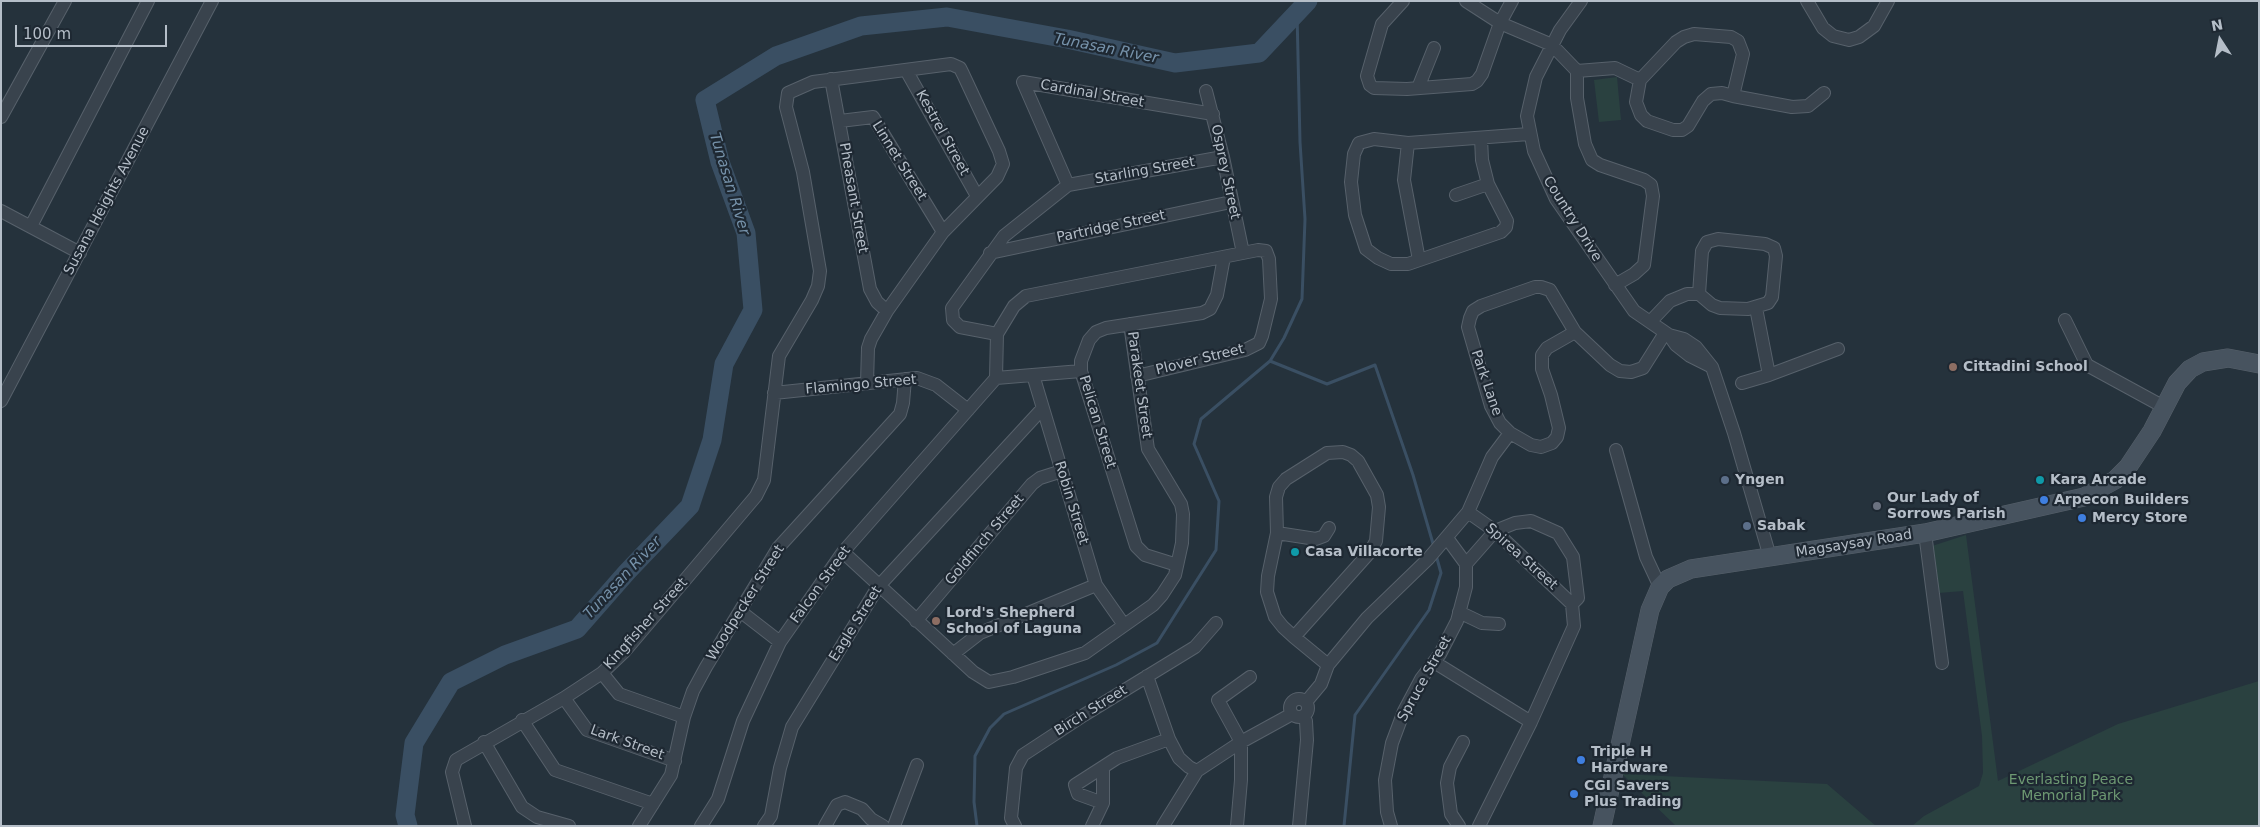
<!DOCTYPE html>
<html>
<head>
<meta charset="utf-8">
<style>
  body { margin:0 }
  #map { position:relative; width:2260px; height:827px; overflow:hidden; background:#25323c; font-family:"DejaVu Sans",sans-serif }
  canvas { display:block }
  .frame { position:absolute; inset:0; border:2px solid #b5bec8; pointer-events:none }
  .north { position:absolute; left:2195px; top:15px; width:50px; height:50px; -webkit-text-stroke:4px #1e2832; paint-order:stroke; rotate:349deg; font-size:14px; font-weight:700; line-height:20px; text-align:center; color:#b5bec8 }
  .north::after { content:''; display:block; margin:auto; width:18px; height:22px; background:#b5bec8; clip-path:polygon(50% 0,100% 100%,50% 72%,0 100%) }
  .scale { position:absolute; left:15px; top:25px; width:152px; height:22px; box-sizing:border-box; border:2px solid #b5bec8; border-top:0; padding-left:6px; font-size:15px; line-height:18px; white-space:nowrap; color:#b5bec8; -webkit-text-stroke:4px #1e2832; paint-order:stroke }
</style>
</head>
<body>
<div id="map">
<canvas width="2260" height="827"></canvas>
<div class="frame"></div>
<div class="north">N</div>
<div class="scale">100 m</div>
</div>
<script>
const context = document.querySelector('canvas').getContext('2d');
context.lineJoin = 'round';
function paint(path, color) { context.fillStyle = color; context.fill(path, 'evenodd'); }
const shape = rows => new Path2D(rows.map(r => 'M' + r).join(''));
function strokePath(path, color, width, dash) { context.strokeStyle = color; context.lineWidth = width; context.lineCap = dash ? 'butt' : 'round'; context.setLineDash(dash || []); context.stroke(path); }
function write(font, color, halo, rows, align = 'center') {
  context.font = font + ' "DejaVu Sans",sans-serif'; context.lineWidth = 4.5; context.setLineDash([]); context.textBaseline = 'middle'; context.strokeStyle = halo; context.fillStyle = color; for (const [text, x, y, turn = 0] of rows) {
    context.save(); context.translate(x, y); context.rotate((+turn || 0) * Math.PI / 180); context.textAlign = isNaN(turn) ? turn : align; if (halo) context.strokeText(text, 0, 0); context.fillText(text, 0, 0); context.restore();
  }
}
const green = shape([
  [1617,77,1621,120,1599,122,1594,80],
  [1966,535,1998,781,2118,724,2259,681,2259,826,1912,826,1924,816,1979,786,1983,773,1982,736,1963,591,1938,593,1932,546],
  [1622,774,1827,784,1876,826,1676,826]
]);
const stream = shape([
  [1270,361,1327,384,1375,365,1413,475,1434,547],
  [977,826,974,802,975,756,990,728,1004,714,1116,665,1157,643,1216,550,1219,501,1194,444,1201,419,1270,361,1284,338,1302,299,1305,219,1300,142,1297,13],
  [1344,826,1355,715,1429,610,1441,573,1436,555]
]);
const river = shape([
  [408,826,405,815,414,743,451,682,505,655,577,629,627,572,690,506,712,440,724,364,753,310,746,233,720,162,705,100,776,56,861,26,947,17,1067,39,1175,63,1259,53,1308,1]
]);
const street = shape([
  [1403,1,1382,24,1367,76,1370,85,1374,88,1407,89,1472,84,1477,81,1482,74,1500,23,1512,1],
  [1466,1,1500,23,1552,45,1577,71,1577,98,1585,144,1592,160,1600,165,1644,180,1651,185,1653,196,1644,265,1634,274,1615,285],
  [1581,1,1560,30,1536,77,1527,116,1534,151,1556,199,1634,311,1669,335,1676,345,1690,356,1712,367],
  [1807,1,1823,28,1833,36,1849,40,1859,37,1874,26,1888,1],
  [906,70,977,196],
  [1577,71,1615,68,1640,80],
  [831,79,870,289,877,302,887,311],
  [1418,88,1434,48],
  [1206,91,1223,157,1243,253],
  [1733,96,1722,93,1711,94,1703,101,1688,126,1682,130,1673,130,1647,121,1641,115,1636,102,1640,80,1676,42,1684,37,1694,34,1731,37,1738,41,1743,54,1733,96,1792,107,1808,106,1824,93],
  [1,117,65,1],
  [840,121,873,117,943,232],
  [1481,138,1482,160,1488,184,1507,221,1506,227,1501,232,1408,264,1391,264,1378,258,1366,249,1355,215,1351,182,1354,154,1359,143,1374,139,1408,143,1529,134],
  [1408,143,1404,180,1419,260],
  [1068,185,1023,82,1213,114],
  [1456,195,1488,184],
  [1,211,80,253],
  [31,226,148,1],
  [990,253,1231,202],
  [1756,308,1769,375],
  [2065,320,2087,365,2164,407],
  [1650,322,1670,301,1687,294,1699,294,1712,305,1720,308,1748,309,1768,303,1772,297,1776,256,1774,248,1765,244,1718,239,1707,242,1702,251,1699,294],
  [1575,332,1547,348,1542,355,1542,369,1551,395,1559,428,1557,437,1552,443,1541,447,1531,445,1510,433,1500,423,1491,406,1468,327,1470,318,1473,311,1481,306,1535,287,1541,287,1550,290,1575,332,1610,365,1620,371,1631,372,1643,368,1665,333],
  [997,334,960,327,953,320,952,308,1004,236,1068,185,1223,157],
  [1669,335,1684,339,1696,347,1712,367,1734,433,1770,557],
  [1033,375,1096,585,1124,625],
  [996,378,997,334,1014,306,1026,296,1258,250,1266,251,1269,259,1271,299,1262,336,1259,343,1245,350,1137,376],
  [996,378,1081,371],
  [1742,383,1769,375,1838,349],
  [774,393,917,378,936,385,968,410],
  [1,401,212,1],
  [1616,450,1646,557,1660,587],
  [1468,512,1495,531,1572,604],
  [1277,533,1316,539,1324,536,1329,528],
  [1925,533,1942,663],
  [843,552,973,672,989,682,1013,677,1085,653,1153,605,1162,595,1175,575,1182,543,1183,514,1181,504,1148,449,1130,324],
  [1466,564,1495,531,1515,523,1531,521,1558,533,1573,557,1578,598,1572,604],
  [1177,565,1145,555,1136,546,1081,371,1081,361,1089,340,1096,332,1106,328,1202,313,1210,309,1217,295,1224,257],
  [740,611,780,642],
  [1459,612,1482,623,1499,624],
  [916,621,1032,484,1040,478,1062,471],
  [1294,637,1370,552,1376,541,1379,507,1377,495,1358,461,1351,455,1343,452,1327,453,1286,479,1279,487,1276,497,1277,533,1268,576,1267,592,1275,617,1283,627,1294,637,1328,665],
  [953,654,980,633,1096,585],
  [1434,662,1531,722],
  [602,673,619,694,684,717],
  [1147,676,1169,739,1179,758,1189,767,1197,771],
  [564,698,587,730,675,761],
  '1290 708a9 9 0 1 1 18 0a9 9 0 1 1-18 0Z',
  [1306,702,1321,684,1328,665,1367,618,1428,559,1468,512,1492,457,1510,433],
  [522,720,555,770,653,804],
  [484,742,522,807,537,817,569,826],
  [1103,803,1078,794,1075,785,1117,758,1169,739],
  [465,826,452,772,456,760,564,698,602,673,624,652,756,496,764,480,779,356,812,300,818,286,820,271,803,172,786,107,788,93,813,82,951,64,960,68,963,74,999,151,1003,164,997,177,943,232,887,311,871,339,868,348,867,383],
  [639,826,671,775,684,717,693,691,706,667,778,548,900,414,903,403,905,379],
  [701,826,718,799,743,721,780,642,843,552,996,378],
  [764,826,771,816,780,768,792,727,878,587,1042,409],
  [825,826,837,805,845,802,862,809,871,819,883,826],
  [894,826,917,765],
  [1015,826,1011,818,1016,768,1023,755,1084,715,1195,647,1216,623],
  [1092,826,1103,803,1103,768],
  [1163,826,1197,771,1241,742,1292,714],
  [1237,826,1241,780,1241,742,1218,700,1250,677],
  [1299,826,1307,740,1306,721,1303,716],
  [1391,826,1387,812,1385,780,1392,743,1404,711,1421,679,1440,654,1457,621,1466,587,1466,564,1447,538],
  [1459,826,1451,814,1447,783,1450,767,1463,742],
  [1479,826,1531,722,1574,626,1572,604]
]);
const secondary = shape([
  [1602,826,1650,610,1660,587,1668,579,1691,569,1925,533,2084,497,2115,480,2128,467,2152,431,2177,383,2190,369,2203,362,2228,358,2259,364]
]);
const markers = [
  [1953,367,5,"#8d6e63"],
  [1725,480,5,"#5c6f8a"],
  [2040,480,5,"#0f9aa8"],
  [2044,500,5,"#3f7fe0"],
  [1877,506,5,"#6b7280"],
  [2082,518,5,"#3f7fe0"],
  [1747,526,5,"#5c6f8a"],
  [1295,552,5,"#0f9aa8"],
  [936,621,5,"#8d6e63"],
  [1581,760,5,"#3f7fe0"],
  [1574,794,5,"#3f7fe0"]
];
const streetNames = [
  ["Cardinal Street",1092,94,10],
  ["Kestrel Street",942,133,61],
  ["Linnet Street",899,161,58],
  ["Starling Street",1145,171,-10],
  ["Osprey Street",1225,172,78],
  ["Pheasant Street",853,198,80],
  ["Susana Heights Avenue",107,201,-62],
  ["Country Drive",1572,219,58],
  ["Partridge Street",1111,227,-12],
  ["Plover Street",1200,360,-14],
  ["Park Lane",1486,383,71],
  ["Flamingo Street",861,385,-5],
  ["Parakeet Street",1139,385,82],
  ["Pelican Street",1097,422,73],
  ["Robin Street",1071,503,73],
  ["Goldfinch Street",985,540,-50],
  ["Magsaysay Road",1854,544,-9],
  ["Spirea Street",1521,557,42],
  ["Falcon Street",821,585,-54],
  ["Woodpecker Street",746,603,-58],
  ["Kingfisher Street",646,624,-48],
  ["Eagle Street",856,624,-58],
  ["Spruce Street",1425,679,-61],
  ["Birch Street",1091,711,-32],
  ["Lark Street",627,743,20]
];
const poiNames = [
  ["Cittadini School",1963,367],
  ["Yngen",1735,480],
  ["Kara Arcade",2050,480],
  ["Our Lady of",1887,498],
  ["Sorrows Parish",1887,514],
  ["Arpecon Builders",2054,500],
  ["Mercy Store",2092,518],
  ["Sabak",1757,526],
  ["Casa Villacorte",1305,552],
  ["Lord's Shepherd",946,613],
  ["School of Laguna",946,629],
  ["Triple H",1591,752],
  ["Hardware",1591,768],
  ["CGI Savers",1584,786],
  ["Plus Trading",1584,802]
];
const parkNames = [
  ["Everlasting Peace",2071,780],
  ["Memorial Park",2071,796]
];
const waterNames = [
  ["Tunasan River",1106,49,11],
  ["Tunasan River",729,184,73],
  ["Tunasan River",623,578,-47]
];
paint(green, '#2a4140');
strokePath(stream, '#3a4f63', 3);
strokePath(river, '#3a4f63', 19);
strokePath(street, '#57616b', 14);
strokePath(secondary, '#57616b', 19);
strokePath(street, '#39434d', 12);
strokePath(secondary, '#47535f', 18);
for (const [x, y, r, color] of markers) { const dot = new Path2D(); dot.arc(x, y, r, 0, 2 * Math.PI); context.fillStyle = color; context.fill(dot); strokePath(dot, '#1e2832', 2); }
write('14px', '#b5bec8', '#1e2832', streetNames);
write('bold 14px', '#b5bec8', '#1e2832', poiNames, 'left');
write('14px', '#6d9872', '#1e2832', parkNames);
write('italic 15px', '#7692aa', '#1e2832', waterNames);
</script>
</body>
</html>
